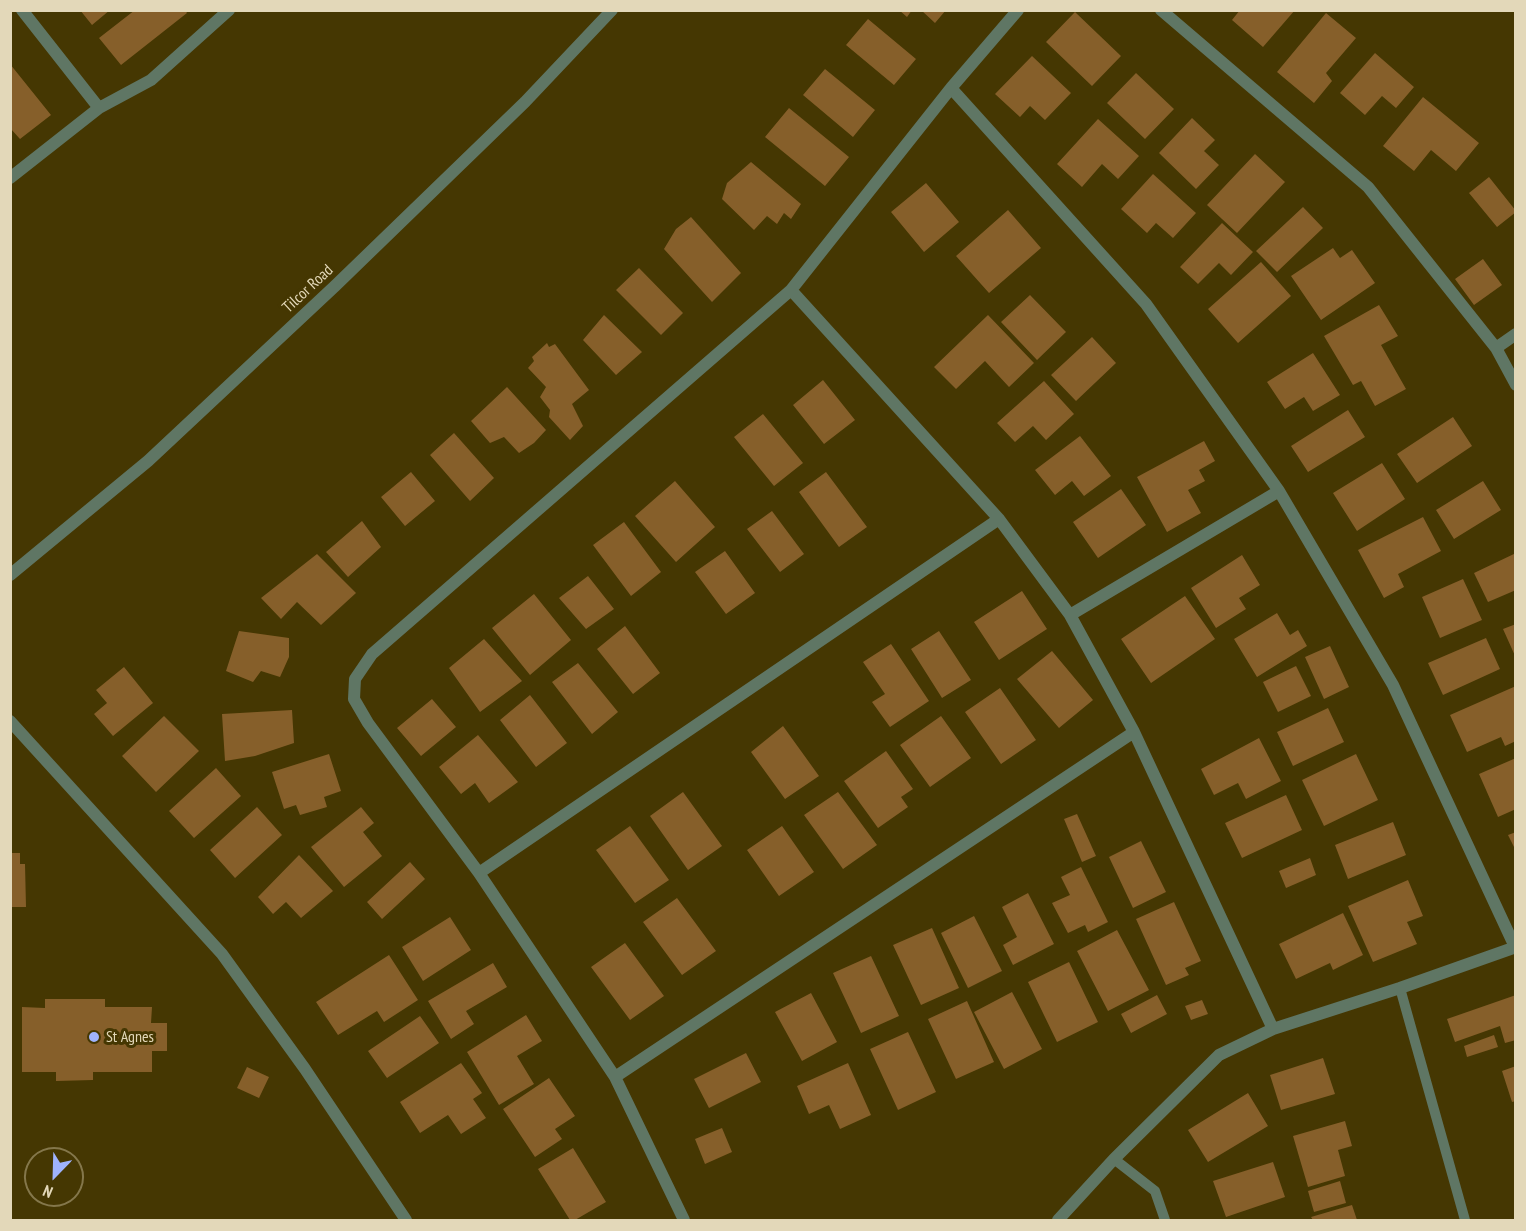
<!DOCTYPE html>
<html>
<head>
<meta charset="utf-8">
<style>
  body { margin:0 }
  #map { position:relative; width:1526px; height:1231px; overflow:hidden; background:#453702; font-family:"PT Sans Narrow",sans-serif }
  canvas { display:block }
  .frame { position:absolute; inset:0; border:12px solid #e3d8b9; pointer-events:none }
  .north { position:absolute; left:24px; top:1147px; width:60px; height:60px; box-sizing:border-box; background:#453702; border:2px solid #84774b; border-radius:50%; rotate:203deg; font-size:16px; font-weight:700; line-height:24px; text-align:center; color:#e3d8b9 }
  .north::after { content:''; display:block; margin:auto; width:21px; height:27px; background:#9fb3fd; clip-path:polygon(50% 0,100% 100%,50% 72%,0 100%) }
</style>
</head>
<body>
<div id="map">
<canvas width="1526" height="1231"></canvas>
<div class="frame"></div>
<div class="north">N</div>
</div>
<script>
const context = document.querySelector('canvas').getContext('2d');
context.lineJoin = 'round';
function paint(path, color) { context.fillStyle = color; context.fill(path, 'evenodd'); }
const shape = rows => new Path2D(rows.map(r => 'M' + r).join(''));
function strokePath(path, color, width, dash) { context.strokeStyle = color; context.lineWidth = width; context.lineCap = dash ? 'butt' : 'round'; context.setLineDash(dash || []); context.stroke(path); }
function write(font, color, halo, rows, align = 'center') {
  context.font = font + ' "PT Sans Narrow",sans-serif'; context.lineWidth = 6; context.setLineDash([]); context.textBaseline = 'middle'; context.strokeStyle = halo; context.fillStyle = color; for (const [text, x, y, turn = 0] of rows) {
    context.save(); context.translate(x, y); context.rotate((+turn || 0) * Math.PI / 180); context.textAlign = isNaN(turn) ? turn : align; if (halo) context.strokeText(text, 0, 0); context.fillText(text, 0, 0); context.restore();
  }
}
const building = shape([
  [80,10,110,10,92,25],
  [135,10,185,10,187,13,121,65,99,38],
  [899,10,912,10,907,17],
  [921,10,946,10,935,23],
  [1240,10,1295,10,1263,47,1232,20],
  [1075,12,1121,56,1092,86,1046,42],
  [1326,13,1356,38,1326,73,1332,81,1314,103,1277,72],
  [868,19,916,59,894,85,846,45],
  [1375,53,1414,87,1396,108,1382,96,1365,115,1340,93],
  [1032,56,1071,93,1045,120,1030,106,1020,117,995,94],
  [10,64,51,115,20,139,10,128],
  [825,69,875,110,853,137,803,95],
  [1136,73,1174,109,1145,139,1107,103],
  [1423,97,1479,143,1456,171,1431,150,1414,171,1383,146],
  [789,108,849,157,825,186,765,137],
  [1192,118,1215,140,1204,151,1219,165,1196,189,1159,153],
  [1098,119,1139,156,1118,179,1102,164,1082,187,1057,164],
  [1255,154,1285,182,1237,233,1207,205],
  [751,162,801,204,791,219,784,213,777,224,767,216,754,230,722,199,727,183],
  [1153,174,1196,213,1173,238,1156,223,1147,233,1121,209],
  [1489,177,1516,211,1516,212,1497,227,1469,193],
  [926,183,959,222,924,252,891,212],
  [1303,207,1323,228,1277,272,1256,251],
  [1008,210,1041,248,989,293,956,256],
  [691,217,741,273,712,302,664,249,676,229],
  [1222,223,1253,252,1231,275,1219,263,1198,284,1180,267],
  [1333,248,1340,258,1352,250,1375,283,1321,320,1291,276],
  [1483,259,1502,285,1474,305,1455,279],
  [1261,262,1291,296,1238,343,1208,309],
  [639,268,683,313,661,335,616,290],
  [1030,295,1066,332,1037,360,1001,322],
  [1379,305,1398,336,1381,345,1406,389,1375,406,1361,381,1353,385,1324,336],
  [604,315,642,352,616,375,583,340],
  [988,315,1034,363,1009,387,985,361,956,389,934,367],
  [1092,337,1116,363,1076,401,1051,375],
  [547,343,549,347,555,344,589,390,572,404,583,426,570,440,549,417,550,410,540,397,546,387,528,368,534,361,532,357],
  [1313,353,1340,395,1313,411,1304,397,1285,409,1267,382],
  [823,380,855,420,824,444,793,405],
  [1044,381,1074,414,1046,440,1033,426,1015,442,997,423],
  [507,387,546,430,534,443,519,453,504,437,490,443,471,421],
  [1348,410,1365,437,1308,472,1291,446],
  [763,414,803,463,774,486,734,437],
  [1453,417,1472,446,1417,483,1397,454],
  [454,433,494,478,470,501,430,455],
  [1080,436,1111,476,1084,496,1072,481,1055,495,1035,470],
  [1204,441,1215,461,1199,470,1205,481,1188,490,1201,513,1167,532,1137,477],
  [1382,463,1405,499,1357,531,1333,493],
  [411,472,435,501,405,526,381,497],
  [826,472,867,527,839,547,799,492],
  [675,481,715,527,676,562,635,516],
  [1483,481,1501,510,1454,539,1436,510],
  [1121,489,1146,525,1098,558,1073,522],
  [772,511,804,554,780,572,747,529],
  [1423,517,1441,551,1398,574,1404,587,1384,598,1358,550],
  [362,521,381,547,348,577,326,552],
  [624,522,661,572,631,596,593,545],
  [725,551,755,593,726,614,695,572],
  [1516,553,1516,590,1488,602,1474,573],
  [317,554,356,593,321,625,297,602,281,619,261,598],
  [1242,555,1260,585,1239,598,1246,609,1216,628,1191,588],
  [588,576,614,609,586,629,559,598],
  [1463,579,1482,620,1440,638,1422,597],
  [1022,591,1047,629,999,660,974,622],
  [534,594,571,640,530,675,492,628],
  [1185,596,1215,639,1151,683,1121,639],
  [1277,613,1290,635,1298,630,1307,646,1257,677,1234,639],
  [1516,624,1516,658,1503,629],
  [625,626,660,673,633,694,597,649],
  [239,631,289,638,289,657,280,677,261,671,253,682,226,671],
  [939,631,971,680,942,698,911,649],
  [1486,638,1500,669,1443,695,1428,663],
  [484,639,522,681,480,712,449,668],
  [891,644,929,701,890,727,872,702,885,694,863,662],
  [1330,646,1349,687,1324,699,1305,657],
  [1052,651,1093,700,1059,728,1017,679],
  [578,663,618,712,592,734,552,682],
  [1296,666,1311,696,1278,712,1263,682],
  [124,667,153,703,113,736,94,714,107,703,96,690],
  [1516,686,1516,741,1505,746,1501,737,1467,752,1450,715],
  [1000,688,1036,740,1001,764,965,712],
  [530,695,567,743,536,767,500,720],
  [432,699,456,727,421,756,397,728],
  [1328,708,1344,742,1293,766,1277,732],
  [292,710,294,743,255,756,225,761,222,714],
  [164,716,199,751,156,792,122,756],
  [941,716,971,758,930,787,900,745],
  [783,726,819,776,785,799,751,752],
  [478,735,518,782,489,803,475,783,461,794,439,767],
  [1259,738,1281,781,1246,799,1238,783,1214,795,1201,769],
  [886,751,913,789,901,797,908,807,878,828,844,781],
  [329,754,341,791,324,797,327,807,300,815,296,805,284,809,272,772],
  [1356,754,1378,800,1324,826,1302,780],
  [1516,758,1516,809,1498,817,1479,774],
  [216,768,241,796,194,838,169,811],
  [683,792,722,846,688,870,650,816],
  [838,792,877,845,843,869,804,815],
  [1286,795,1302,830,1242,858,1225,823],
  [257,807,282,835,235,878,210,850],
  [361,807,374,823,363,832,382,856,344,887,311,847],
  [1077,814,1096,856,1082,862,1064,819],
  [1393,822,1406,855,1348,879,1335,845],
  [630,826,669,880,635,903,596,850],
  [782,826,814,872,779,896,747,850],
  [1516,832,1516,851,1508,835],
  [1141,841,1166,892,1133,908,1109,857],
  [10,853,20,853,20,864,25,864,26,907,10,907],
  [299,855,333,891,301,918,286,902,273,914,258,897],
  [1310,858,1316,875,1286,888,1279,871],
  [410,862,425,879,382,919,367,902],
  [1081,867,1108,922,1088,932,1085,925,1068,933,1052,903,1070,895,1061,877],
  [1408,880,1423,916,1407,922,1417,944,1373,962,1348,906],
  [1028,893,1054,944,1013,965,1003,945,1017,937,1002,907],
  [677,898,716,951,682,975,643,922],
  [1174,902,1201,961,1185,968,1189,975,1166,985,1136,919],
  [1343,913,1363,955,1333,970,1330,963,1296,979,1279,944],
  [974,916,1002,971,968,988,941,933],
  [450,917,471,950,423,981,402,947],
  [932,928,959,988,921,1005,893,945],
  [1117,930,1149,990,1108,1011,1077,951],
  [625,943,664,996,630,1020,591,967],
  [389,955,418,1000,384,1022,377,1011,338,1035,316,1002],
  [871,956,899,1016,861,1033,833,973],
  [1069,962,1098,1022,1057,1042,1028,982],
  [493,963,507,987,466,1011,474,1024,451,1039,428,1001],
  [1012,992,1042,1049,1004,1069,974,1012],
  [811,993,837,1042,802,1061,775,1012],
  [1157,995,1167,1014,1131,1033,1121,1014],
  [1516,995,1516,1040,1505,1043,1500,1026,1455,1042,1447,1019],
  [45,999,105,999,105,1007,152,1007,151,1023,167,1023,167,1051,152,1051,152,1072,93,1072,93,1080,56,1081,56,1072,22,1072,22,1007,45,1008],
  [1202,1000,1208,1014,1191,1020,1185,1006],
  [967,1001,994,1062,956,1079,928,1019],
  [526,1015,542,1041,517,1056,534,1084,499,1105,467,1052],
  [420,1016,439,1043,387,1078,368,1051],
  [908,1032,936,1092,898,1110,870,1049],
  [1494,1035,1498,1047,1467,1057,1464,1046],
  [746,1053,761,1082,709,1108,694,1079],
  [1323,1058,1335,1094,1281,1110,1270,1075],
  [461,1063,482,1093,473,1099,486,1118,461,1134,448,1115,420,1133,400,1102],
  [848,1063,871,1115,840,1129,829,1105,809,1114,797,1086],
  [1516,1066,1516,1101,1512,1102,1502,1071],
  [247,1067,269,1077,259,1098,237,1088],
  [549,1078,575,1116,555,1129,562,1139,535,1157,503,1109],
  [1248,1093,1268,1126,1208,1162,1188,1130],
  [1345,1121,1352,1146,1338,1150,1345,1176,1308,1187,1293,1136],
  [722,1128,732,1152,705,1164,695,1139],
  [573,1148,606,1202,575,1220,570,1220,538,1169],
  [1273,1162,1285,1197,1226,1217,1213,1181],
  [1340,1181,1346,1203,1314,1212,1308,1191],
  [1352,1205,1357,1220,1313,1220,1311,1217]
]);
const service = shape([
  [1400,988,1465,1220],
  [1114,1159,1155,1191,1165,1220]
]);
const minor = shape([
  [22,10,99,108],
  [1161,10,1368,187,1496,348,1516,385],
  [951,88,1146,304,1279,491,1393,685,1515,947],
  [10,178,99,108,151,80,229,10],
  [791,290,999,519,1070,615,1134,732,1273,1029],
  [1496,348,1516,334],
  [1070,615,1279,491],
  [479,873,999,519],
  [615,1077,1134,732],
  [684,1220,615,1077,479,873,368,723,354,699,355,679,372,654,791,290,951,88,1018,10],
  [1058,1220,1114,1159,1219,1055,1273,1029,1400,988,1516,947]
]);
const tertiary = shape([
  [10,575,148,461,335,286,525,102,612,10],
  [10,721,222,954,305,1069,406,1220]
]);
const markers = [
  [94,1037,6,"#9fb3fd"]
];
const streetNames = [
  ["Tilcor Road",308,289,-43]
];
const poiNames = [
  ["St Agnes",106,1037]
];
paint(building, '#865f2a');
strokePath(service, '#5f7664', 10);
strokePath(minor, '#5f7664', 12);
strokePath(tertiary, '#5f7664', 12);
for (const [x, y, r, color] of markers) { const dot = new Path2D(); dot.arc(x, y, r, 0, 2 * Math.PI); context.fillStyle = color; context.fill(dot); strokePath(dot, '#453702', 2); }
write('16px', '#e3d8b9', '#453702', streetNames);
write('16px', '#e3d8b9', '#453702', poiNames, 'left');
</script>
</body>
</html>
